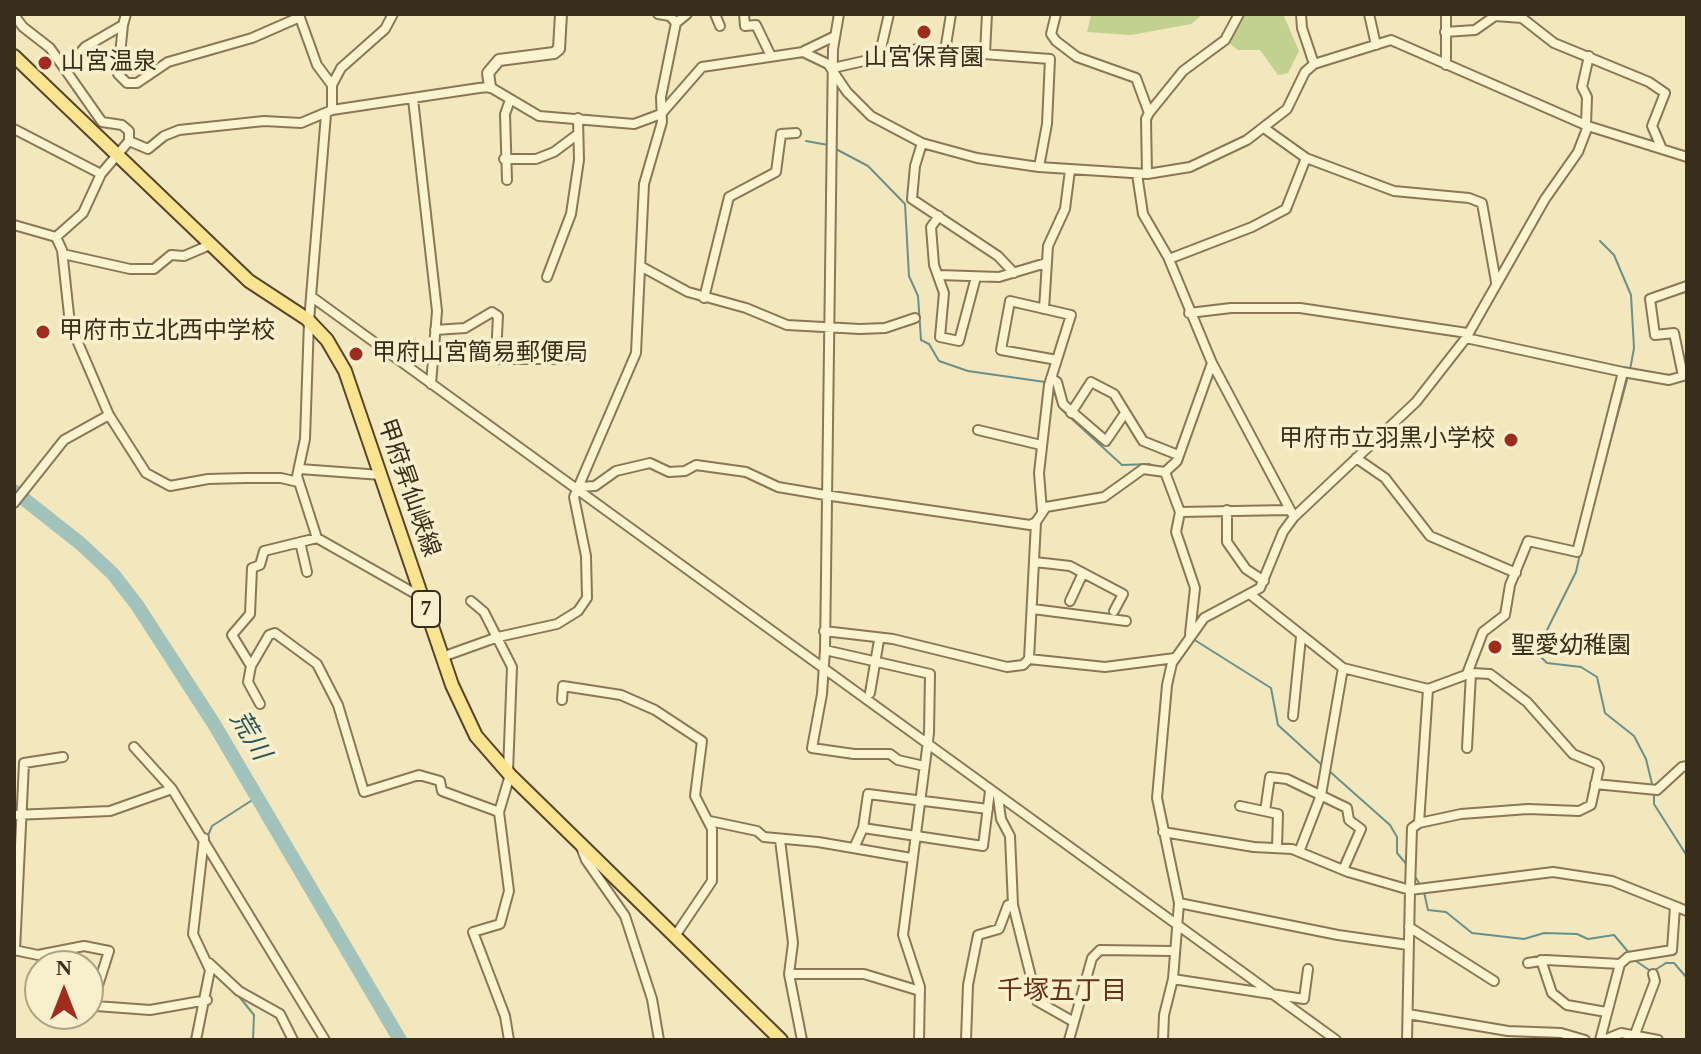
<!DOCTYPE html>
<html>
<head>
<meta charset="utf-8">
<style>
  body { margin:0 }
  #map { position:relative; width:1701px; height:1054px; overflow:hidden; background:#f2e7bd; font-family:"Times New Roman",serif }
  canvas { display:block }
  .frame { position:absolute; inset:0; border:16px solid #392d1b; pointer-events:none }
  .north { position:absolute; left:24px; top:950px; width:80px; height:80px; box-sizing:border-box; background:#f8f0cd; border:2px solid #aca286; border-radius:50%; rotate:0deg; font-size:22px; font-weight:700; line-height:32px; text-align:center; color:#392d1b }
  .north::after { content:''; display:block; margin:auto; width:28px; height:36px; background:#9f2c1f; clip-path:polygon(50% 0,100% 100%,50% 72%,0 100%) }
</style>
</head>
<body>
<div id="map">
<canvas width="1701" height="1054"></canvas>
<div class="frame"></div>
<div class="north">N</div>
</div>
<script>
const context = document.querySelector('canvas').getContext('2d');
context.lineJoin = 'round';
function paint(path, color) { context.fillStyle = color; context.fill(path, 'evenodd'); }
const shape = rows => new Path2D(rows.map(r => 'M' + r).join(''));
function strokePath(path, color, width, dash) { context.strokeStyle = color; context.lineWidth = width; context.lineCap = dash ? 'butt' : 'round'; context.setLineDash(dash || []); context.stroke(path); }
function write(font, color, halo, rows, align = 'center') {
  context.font = font + ' "Times New Roman","Noto Sans JP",serif'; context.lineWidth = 7; context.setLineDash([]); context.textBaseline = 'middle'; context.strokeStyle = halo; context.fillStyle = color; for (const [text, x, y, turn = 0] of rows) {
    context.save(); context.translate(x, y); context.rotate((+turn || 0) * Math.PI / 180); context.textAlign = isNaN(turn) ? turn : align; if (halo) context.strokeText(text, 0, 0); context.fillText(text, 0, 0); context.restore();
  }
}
const green = shape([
  [1096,14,1203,14,1191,24,1131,35,1087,32,1091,15],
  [1239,14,1283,14,1299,51,1288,73,1278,75,1260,50,1238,50,1225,40]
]);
const stream = shape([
  [806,141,828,145],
  [834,148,868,166,905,204,909,276,918,296,921,340,929,344,939,361,968,371,1045,382],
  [1600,241,1614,255,1631,295,1634,348,1630,370],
  [1051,385,1061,409,1122,465,1149,464,1165,470],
  [1176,489,1183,509],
  [1587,528,1628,376],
  [1181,535,1198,585],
  [1580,554,1576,572,1545,634,1541,657,1547,663,1581,667,1597,677,1605,713,1634,736,1646,759,1653,788],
  [1196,621,1198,596],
  [1193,639,1271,688,1278,725,1323,766],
  [1328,770,1390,825,1397,837,1397,853,1408,866],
  [1654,795,1654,804,1687,856],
  [207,838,212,826,257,797],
  [1414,875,1421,886],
  [1424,892,1428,910,1446,912,1472,933,1524,939,1544,933,1577,934,1588,939,1614,935,1630,954],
  [198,925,204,872],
  [1633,959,1652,972,1666,963,1674,963,1687,978],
  [237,994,254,1015,253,1040]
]);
const river = shape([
  [14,491,81,544,113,574,137,605,214,724,400,1040]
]);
const minor = shape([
  [715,14,720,26],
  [744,14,745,26,756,25,771,56],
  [839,14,833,49,825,650,822,694,812,748,854,754,890,754,898,760,924,766],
  [1056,14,1051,34,1056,41,1077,57,1136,78,1149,113],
  [1301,14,1302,28,1314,64],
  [1369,14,1376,45],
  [14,15,23,27,50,48,102,122,122,125,129,131,129,141,101,174,83,213,56,237,14,225],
  [299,15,317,65,332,85],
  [676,23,687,14],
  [123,25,118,74,127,83,137,83,168,62,252,38,300,17],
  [1445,32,1475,30,1495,16,1522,18,1554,43,1649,82,1665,93,1652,126,1662,149],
  [804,51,833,37],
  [945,51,951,14],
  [985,53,987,14],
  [879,57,889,14],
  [1446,65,1446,14],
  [833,68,917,49,1050,59,1047,124,1039,167],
  [66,69,85,47,123,25,126,14],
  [413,99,437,311,431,384],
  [332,110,332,85,341,68,385,29,393,14],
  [1586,125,1587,97,1582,87,1589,56],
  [1264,128,1306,158,1394,191,1469,198,1482,203,1496,282],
  [14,129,101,174],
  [129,141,148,149,164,136,179,130,264,121,301,123,332,110,479,88,490,87,539,116,634,124,661,114,702,67,803,52,828,64,847,92,871,116,922,143,977,158,1039,167,1147,174,1190,167,1247,140,1287,109,1305,72,1314,64,1391,40,1588,126,1687,157],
  [922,143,915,166,912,199,998,256,1014,273],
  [504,159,536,159,554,152,578,134],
  [1137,174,1143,214,1168,257,1212,363,1294,517],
  [1147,174,1146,119,1149,113,1183,71,1225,40,1239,14],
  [507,180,505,114,510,100],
  [939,216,931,227,934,265,944,293,940,337,959,341,976,277],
  [56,237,62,250,70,324,109,415,146,473,170,486,208,479,245,478,281,478,298,482],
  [63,254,130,269,154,269,171,255,184,256,212,244],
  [1169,259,1252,227,1286,209,1306,158],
  [642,267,688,292,746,308,787,325,860,329,885,328,915,318],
  [939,275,999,277,1046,263],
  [547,277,571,214,579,160,578,118],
  [312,297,1336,1040],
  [704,298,729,197,776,172,781,134,796,133],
  [1044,309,1048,246,1065,209,1070,170],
  [1189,313,1231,308,1300,308,1467,333],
  [435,330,465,328,492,312,498,316,496,355,500,359,566,359],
  [1466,338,1623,372,1577,552,1528,541,1510,585,1505,615,1483,632,1467,674],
  [1623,372,1669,380,1683,376,1674,333,1655,335,1650,299,1687,286],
  [1051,378,1057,382,1063,404,1106,441,1125,413],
  [1071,413,1091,382,1114,394,1143,441,1178,455],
  [978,430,1041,445],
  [1356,458,1385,478,1430,536,1516,573],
  [300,469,381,475],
  [579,487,595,486,616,471,650,463,669,472,685,471,696,465,746,472,778,487,825,495,1030,525,1036,522,1046,507,1104,497,1143,469,1165,472],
  [14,503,64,440,109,415],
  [1227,510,1227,542,1246,569,1264,581],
  [1042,511,1039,473,1049,385,1071,315,1010,301,1001,350,1057,360],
  [1180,512,1165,472,1177,461,1212,363],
  [317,538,297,476,305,439,309,321,326,114],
  [300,542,307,572],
  [1035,562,1070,566,1123,594,1114,611],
  [1251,595,1343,668,1428,689,1471,673,1490,674,1527,702,1573,754,1597,764,1599,768,1591,805,1579,811,1528,809,1461,814,1419,823],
  [471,601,484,612,512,667,508,772],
  [1070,601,1083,573],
  [1033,609,1126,621],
  [824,631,893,639,1007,667,1023,665,1029,659,1105,667,1175,658],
  [1190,634,1195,588,1176,532,1180,512,1289,510],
  [825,650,930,674,929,733,903,935,920,987,919,1040],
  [442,657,498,637,557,624,578,611,587,598,586,556,574,497,636,353,644,184,662,122,661,97,676,23,670,16,658,14],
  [1029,659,1036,522],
  [251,666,232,635,250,614,252,568,260,565,264,551,317,538,421,597],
  [870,693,879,640],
  [562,700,563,686,621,695,655,710,702,741,695,796,712,829,712,881,675,936],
  [260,704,248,682,251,666,269,635,275,633,317,664,338,705,364,792,419,775,440,781,442,791,499,812],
  [1293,716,1301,637],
  [134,747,172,789,325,1040],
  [1467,748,1471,673],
  [1595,784,1657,790,1682,767,1687,766],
  [998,797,1001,819,1010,836,1013,905,1037,1001,1074,1022],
  [1240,806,1278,814,1277,847],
  [1265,811,1270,777,1287,779,1347,808,1349,820,1361,829,1343,870],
  [14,815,110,811,172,789],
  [710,821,757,831,764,837,818,842,911,858],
  [863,828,983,846,990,791],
  [1163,832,1254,847,1292,849,1348,872,1410,890,1412,828,1419,823,1428,689],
  [780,840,793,943,789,974,802,1040],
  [581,847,586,860,625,916,652,999,659,1040],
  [854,848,863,828,868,794,988,809],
  [1299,852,1321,795,1343,668],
  [1179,903,1338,935,1408,945],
  [1409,927,1494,981],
  [14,950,38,955,84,946,109,951,94,998,96,1006,150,1010,207,1000],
  [15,950,24,763,63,757],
  [1541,960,1552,993,1567,1005,1606,1012],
  [209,963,239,991,280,1014,293,1040],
  [1528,963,1546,960,1620,964],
  [789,974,864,974,920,991],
  [1173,979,1304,999,1308,969],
  [1408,1014,1508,1031,1561,1033,1585,1040],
  [1635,1034,1655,981,1653,974],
  [196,1040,210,970,193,934,204,838],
  [509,1040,505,1016,473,932,500,924,509,891,499,812,510,775],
  [966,1040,968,985,978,935,999,929,1008,905,1013,905],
  [1069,1040,1092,958,1100,950,1173,951],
  [1163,1040,1164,1015,1173,979,1179,903,1157,798,1167,685,1172,663,1204,618,1260,588,1283,532,1294,517,1416,402,1466,338,1545,199,1578,152,1588,126],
  [1407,1040,1410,890,1553,872,1612,881,1687,911],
  [1600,1040,1620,964,1628,957,1672,950,1675,907],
  [1604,1040,1621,1033,1658,1040]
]);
const tertiary = shape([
  [490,87,488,73,499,60,554,53,559,49,561,14]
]);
const primary = shape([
  [14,56,249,281,307,319,327,340,345,371,452,685,476,736,510,775,781,1040]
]);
const markers = [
  [924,32,8,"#9f2c1f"],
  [45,63,8,"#9f2c1f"],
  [43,332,8,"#9f2c1f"],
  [356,354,8,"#9f2c1f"],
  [1511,440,8,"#9f2c1f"],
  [1495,647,8,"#9f2c1f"]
];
const shields = [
  [426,609,28]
];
const shieldNames = [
  ["7",426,609]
];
const poiNames = [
  ["山宮保育園",924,59,"center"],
  ["山宮温泉",61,63],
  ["甲府市立北西中学校",59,332],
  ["甲府山宮簡易郵便局",372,354],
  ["甲府市立羽黒小学校",1495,440,"right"],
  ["聖愛幼稚園",1511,647]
];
const streetNames = [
  ["甲府昇仙峡線",408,488,71]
];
const waterNames = [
  ["荒川",249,736,59]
];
const neighbourhoodNames = [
  ["千塚五丁目",1062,992]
];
paint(green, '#c2d090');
strokePath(stream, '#68918b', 2);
strokePath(river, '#a1c3bc', 14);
strokePath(minor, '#8b7755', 12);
strokePath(tertiary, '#8b7755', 14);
strokePath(primary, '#58442a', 16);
strokePath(minor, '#fcf3d1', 8);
strokePath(tertiary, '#fcf3d1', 10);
strokePath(primary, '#f9e491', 12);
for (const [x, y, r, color] of markers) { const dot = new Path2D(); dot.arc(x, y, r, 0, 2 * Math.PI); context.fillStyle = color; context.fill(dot); strokePath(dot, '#f8f0cd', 3); }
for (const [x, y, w] of shields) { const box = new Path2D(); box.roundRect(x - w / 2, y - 18, w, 36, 6); context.fillStyle = '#f8f0cd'; context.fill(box); strokePath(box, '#392d1b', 2); }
write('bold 22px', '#392d1b', null, shieldNames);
write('24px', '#392d1b', '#f8f0cd', poiNames, 'left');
write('24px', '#392d1b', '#f8f0cd', streetNames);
write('italic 26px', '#28585a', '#f8f0cd', waterNames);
write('26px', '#693016', '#f8f0cd', neighbourhoodNames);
</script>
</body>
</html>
